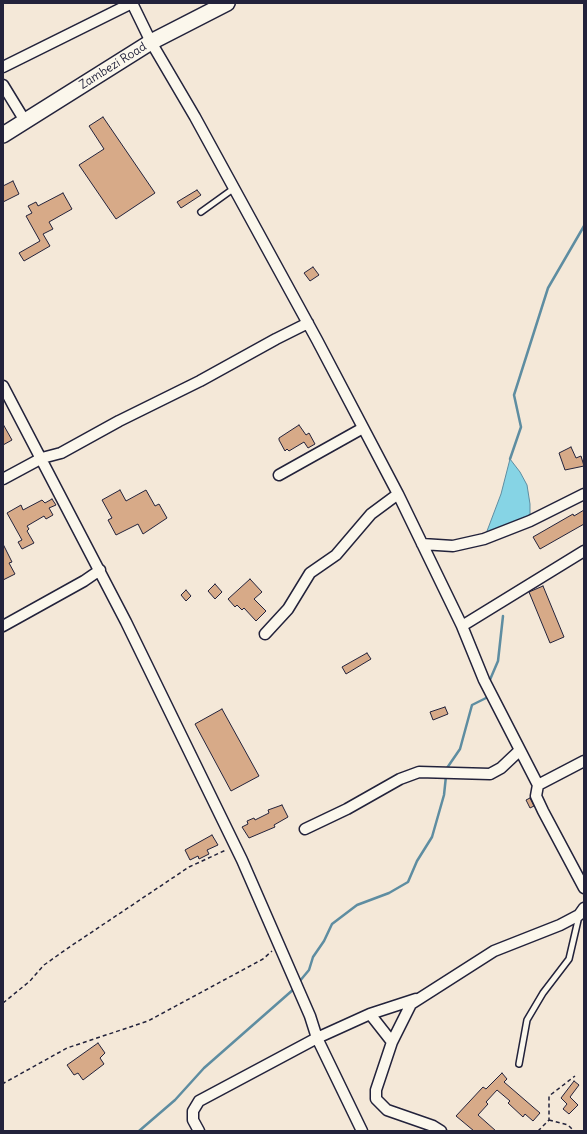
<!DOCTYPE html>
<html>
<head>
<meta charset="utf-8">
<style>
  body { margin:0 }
  #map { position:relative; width:587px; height:1134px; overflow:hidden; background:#f4e8d8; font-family:Delius,sans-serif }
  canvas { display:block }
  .frame { position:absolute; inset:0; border:4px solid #22223b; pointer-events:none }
</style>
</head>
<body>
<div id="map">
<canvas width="587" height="1134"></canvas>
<div class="frame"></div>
</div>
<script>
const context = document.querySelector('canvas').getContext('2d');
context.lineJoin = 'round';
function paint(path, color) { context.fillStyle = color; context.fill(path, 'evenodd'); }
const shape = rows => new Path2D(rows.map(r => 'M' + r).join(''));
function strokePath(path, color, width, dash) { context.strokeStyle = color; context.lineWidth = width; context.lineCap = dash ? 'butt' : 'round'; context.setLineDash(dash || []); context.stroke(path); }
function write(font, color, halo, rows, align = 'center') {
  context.font = font + ' Delius,sans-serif'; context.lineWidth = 3; context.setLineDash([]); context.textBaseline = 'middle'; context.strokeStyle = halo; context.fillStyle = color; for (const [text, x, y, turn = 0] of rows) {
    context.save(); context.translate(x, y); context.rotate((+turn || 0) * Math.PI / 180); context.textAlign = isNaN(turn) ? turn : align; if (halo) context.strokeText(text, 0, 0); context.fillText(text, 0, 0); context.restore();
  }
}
const water = shape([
  [510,459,520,472,527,485,530,504,530,521,484,539,501,494,510,459]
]);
const stream = shape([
  [510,459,521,427,514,395,548,288,584,226],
  [489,682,498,661,503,616],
  [447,768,460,749,472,705,490,696],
  [299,982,309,970,313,957,324,941,332,924,357,905,389,893,408,882,417,861,432,837,444,795,446,776],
  [139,1131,175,1100,204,1068,295,988]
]);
const building = shape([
  [103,117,155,193,116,219,79,165,104,149,89,126,103,117],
  [13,181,19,194,3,202,3,186,13,181],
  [197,190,201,195,181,208,177,202,197,190],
  [63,193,72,209,49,222,53,229,43,234,50,246,24,261,19,253,40,241,26,216,32,213,28,206,36,202,38,206,63,193],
  [313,267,319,275,310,281,304,273,313,267],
  [3,424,12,440,3,445,3,424],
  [299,425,306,435,309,433,315,444,308,448,304,442,289,451,287,449,285,451,279,440,279,438,299,425],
  [571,447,576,458,581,456,584,466,565,470,559,453,571,447],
  [120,490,126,501,146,490,155,506,159,504,167,518,143,534,138,524,116,535,108,520,112,518,102,500,120,490],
  [52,499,56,505,49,508,53,515,46,519,44,516,27,526,29,529,27,531,34,543,22,549,18,542,22,540,7,513,21,505,23,510,42,500,45,503,52,499],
  [584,510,584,524,540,549,533,537,573,514,574,516,584,510],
  [3,544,12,562,9,563,15,574,3,580,3,544],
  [250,579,262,592,254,599,266,611,256,621,244,608,242,610,237,605,235,607,228,599,250,579],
  [215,584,222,592,215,599,208,591,215,584],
  [543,586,564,637,550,643,529,592,543,586],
  [186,590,191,596,186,601,181,595,186,590],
  [367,653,371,659,346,674,342,667,367,653],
  [445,707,448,714,433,720,430,712,445,707],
  [222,709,259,776,231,791,195,724,222,709],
  [530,798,534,806,530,808,526,800,530,798],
  [282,805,288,817,274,825,275,827,249,838,242,827,248,824,247,821,254,818,255,820,269,813,268,810,282,805],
  [212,835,218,845,207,850,209,854,199,859,198,856,190,860,185,850,212,835],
  [98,1043,105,1053,100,1058,104,1064,83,1080,78,1073,74,1075,67,1065,98,1043],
  [502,1073,507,1079,504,1082,540,1113,533,1121,525,1114,523,1117,508,1103,510,1101,497,1090,486,1102,488,1104,478,1115,496,1131,474,1131,456,1116,483,1087,486,1089,502,1073],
  [574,1081,579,1085,570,1097,578,1105,569,1114,563,1109,567,1104,561,1098,574,1081]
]);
const path = shape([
  [3,1003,30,981,44,965,71,946,189,867,226,850],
  [3,1081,4,1083,67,1048,148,1021,263,959,272,951],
  [549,1120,568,1125,574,1131],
  [538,1131,549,1120,549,1096,575,1076]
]);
const service = shape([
  [201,212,233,189],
  [519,1064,527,1020,543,993,569,959,579,916]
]);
const minor = shape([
  [132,3,151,42,195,117,317,340,398,494,462,626,484,680,538,785,536,796,543,811,584,888],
  [3,67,132,3],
  [3,85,25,121],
  [3,386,126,622,242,860,310,1016,317,1038,362,1131],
  [279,475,363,428],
  [3,479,42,458,61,453,119,421,200,381,276,339,308,323],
  [422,544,453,546,484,539,530,521,584,494],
  [3,626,84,581,100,570],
  [462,626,584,551],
  [265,634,288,609,310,573,336,555,371,514,398,494],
  [538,785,584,761],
  [305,829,347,809,400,779,419,772,490,774,501,768,519,751],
  [370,1014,392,1042],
  [199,1131,193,1120,193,1111,199,1101,317,1038,370,1014,416,999],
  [441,1131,433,1126,387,1110,376,1099,376,1090,392,1042,411,1004,494,951,560,925,579,915,584,908]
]);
const secondary = shape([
  [3,135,151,42,227,3]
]);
const streetNames = [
  ["Zambezi Road",113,66,-32]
];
paint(water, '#86d4e5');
strokePath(water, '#5e8da1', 1);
strokePath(stream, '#5e8da1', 2.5);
paint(building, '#d7aa88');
strokePath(building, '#22223b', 1);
strokePath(service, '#22223b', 8);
strokePath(minor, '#22223b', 13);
strokePath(secondary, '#22223b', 18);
strokePath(path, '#22223b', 1.5, [4, 3]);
strokePath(service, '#fbf7ec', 5);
strokePath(minor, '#fbf7ec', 10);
strokePath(secondary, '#fbf7ec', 15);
write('12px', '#22223b', '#fbf7ec', streetNames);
</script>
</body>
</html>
